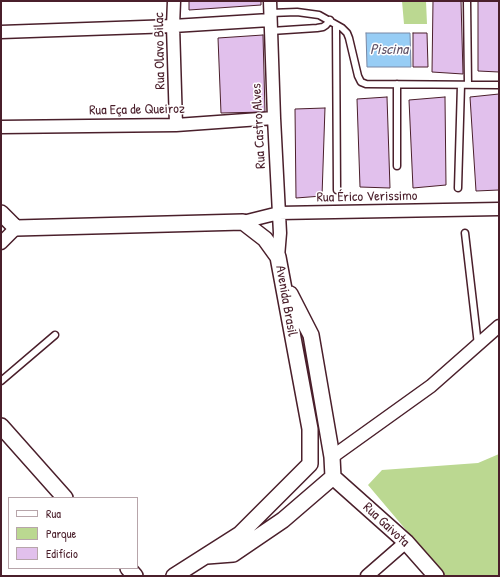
<!DOCTYPE html>
<html>
<head>
<meta charset="utf-8">
<style>
  body { margin:0 }
  #map { position:relative; width:500px; height:577px; overflow:hidden; background:#fff; font-family:"Patrick Hand",sans-serif }
  canvas { display:block }
  .frame { position:absolute; inset:0; border:2px solid #4a1f2b; pointer-events:none }
  .legend { position:absolute; left:8px; top:497px; width:130px; height:72px; box-sizing:border-box; background:#fff; border:1px solid #b7a5aa; margin:0; padding:5px 7px; list-style:none; font-size:12px; color:#4a1f2b }
  .legend li { display:flex; align-items:center; gap:8px; height:20px }
  .legend b { width:20px; border:1px solid #b7a5aa }
</style>
</head>
<body>
<div id="map">
<canvas width="500" height="577"></canvas>
<div class="frame"></div>
<ul class="legend">
<li><b style="height:5px;background:#fff"></b>Rua</li>
<li><b style="height:11px;background:#bbd891"></b>Parque</li>
<li><b style="height:11px;background:#e1c0ec"></b>Edifício</li>
</ul>
</div>
<script>
const context = document.querySelector('canvas').getContext('2d');
context.lineJoin = 'round';
function paint(path, color) { context.fillStyle = color; context.fill(path, 'evenodd'); }
const shape = rows => new Path2D(rows.map(r => 'M' + r).join(''));
function strokePath(path, color, width, dash) { context.strokeStyle = color; context.lineWidth = width; context.lineCap = dash ? 'butt' : 'round'; context.setLineDash(dash || []); context.stroke(path); }
function write(font, color, halo, rows, align = 'center') {
  context.font = font + ' "Patrick Hand",sans-serif'; context.lineWidth = 3; context.setLineDash([]); context.textBaseline = 'middle'; context.strokeStyle = halo; context.fillStyle = color; for (const [text, x, y, turn = 0] of rows) {
    context.save(); context.translate(x, y); context.rotate((+turn || 0) * Math.PI / 180); context.textAlign = isNaN(turn) ? turn : align; if (halo) context.strokeText(text, 0, 0); context.fillText(text, 0, 0); context.restore();
  }
}
const green = shape([
  [402,1,426,1,427,24,404,24],
  [499,454,499,576,445,576,368,485,382,470,478,463]
]);
const water = shape([
  [366,33,410,33,411,67,367,67,366,33]
]);
const building = shape([
  [189,1,261,1,261,5,189,10,189,1],
  [433,1,461,1,463,74,432,72,433,1],
  [478,1,499,1,499,72,478,71,478,1],
  [413,33,427,33,428,67,413,67,413,33],
  [263,35,265,112,221,113,218,38,263,35],
  [499,94,499,190,476,191,470,97,499,94],
  [387,97,390,188,360,187,357,99,387,97],
  [445,97,446,185,413,188,409,100,445,97],
  [325,108,322,196,296,198,295,109,325,108]
]);
const service = shape([
  [467,1,468,85],
  [270,13,297,12,319,15,342,28,347,33,349,38,358,76,361,82,366,84,499,85],
  [336,25,337,190],
  [271,31,317,28,323,27,326,25,330,20],
  [397,166,397,84],
  [458,188,461,85],
  [465,233,478,345],
  [1,381,55,335]
]);
const minor = shape([
  [174,1,173,26,176,125],
  [270,1,274,118,280,233,278,257],
  [1,32,173,26,270,20],
  [1,127,176,125,274,118],
  [243,222,279,213,499,209],
  [1,243,16,228],
  [332,457,431,386,499,326],
  [367,576,406,542]
]);
const tertiary = shape([
  [1,213,16,228,243,222,265,239,278,257,310,429,310,464,240,534,174,576],
  [1,426,65,498],
  [333,477,406,542,436,576],
  [207,556,233,554,283,520,333,477,332,457,311,335,290,294],
  [128,568,135,576]
]);
const streetNames = [
  ["Rua Olavo Bilac",160,51,-91],
  ["Rua Eça de Queiroz",137,110,-1],
  ["Rua Castro Alves",259,126,-93],
  ["Rua Érico Verissimo",367,197,-1],
  ["Avenida Brasil",286,301,80],
  ["Rua Gaivota",386,525,43]
];
const waterNames = [
  ["Piscina",389,50]
];
paint(green, '#bbd891');
paint(water, '#97cdf5');
strokePath(water, '#7887a4', 1);
paint(building, '#e1c0ec');
strokePath(building, '#4a1f2b', 1);
strokePath(service, '#4a1f2b', 9);
strokePath(minor, '#4a1f2b', 15);
strokePath(tertiary, '#4a1f2b', 18);
strokePath(service, '#fff', 6);
strokePath(minor, '#fff', 12);
strokePath(tertiary, '#fff', 15);
write('14px', '#4a1f2b', '#fff', streetNames);
write('italic 15px', '#615368', '#fff', waterNames);
</script>
</body>
</html>
